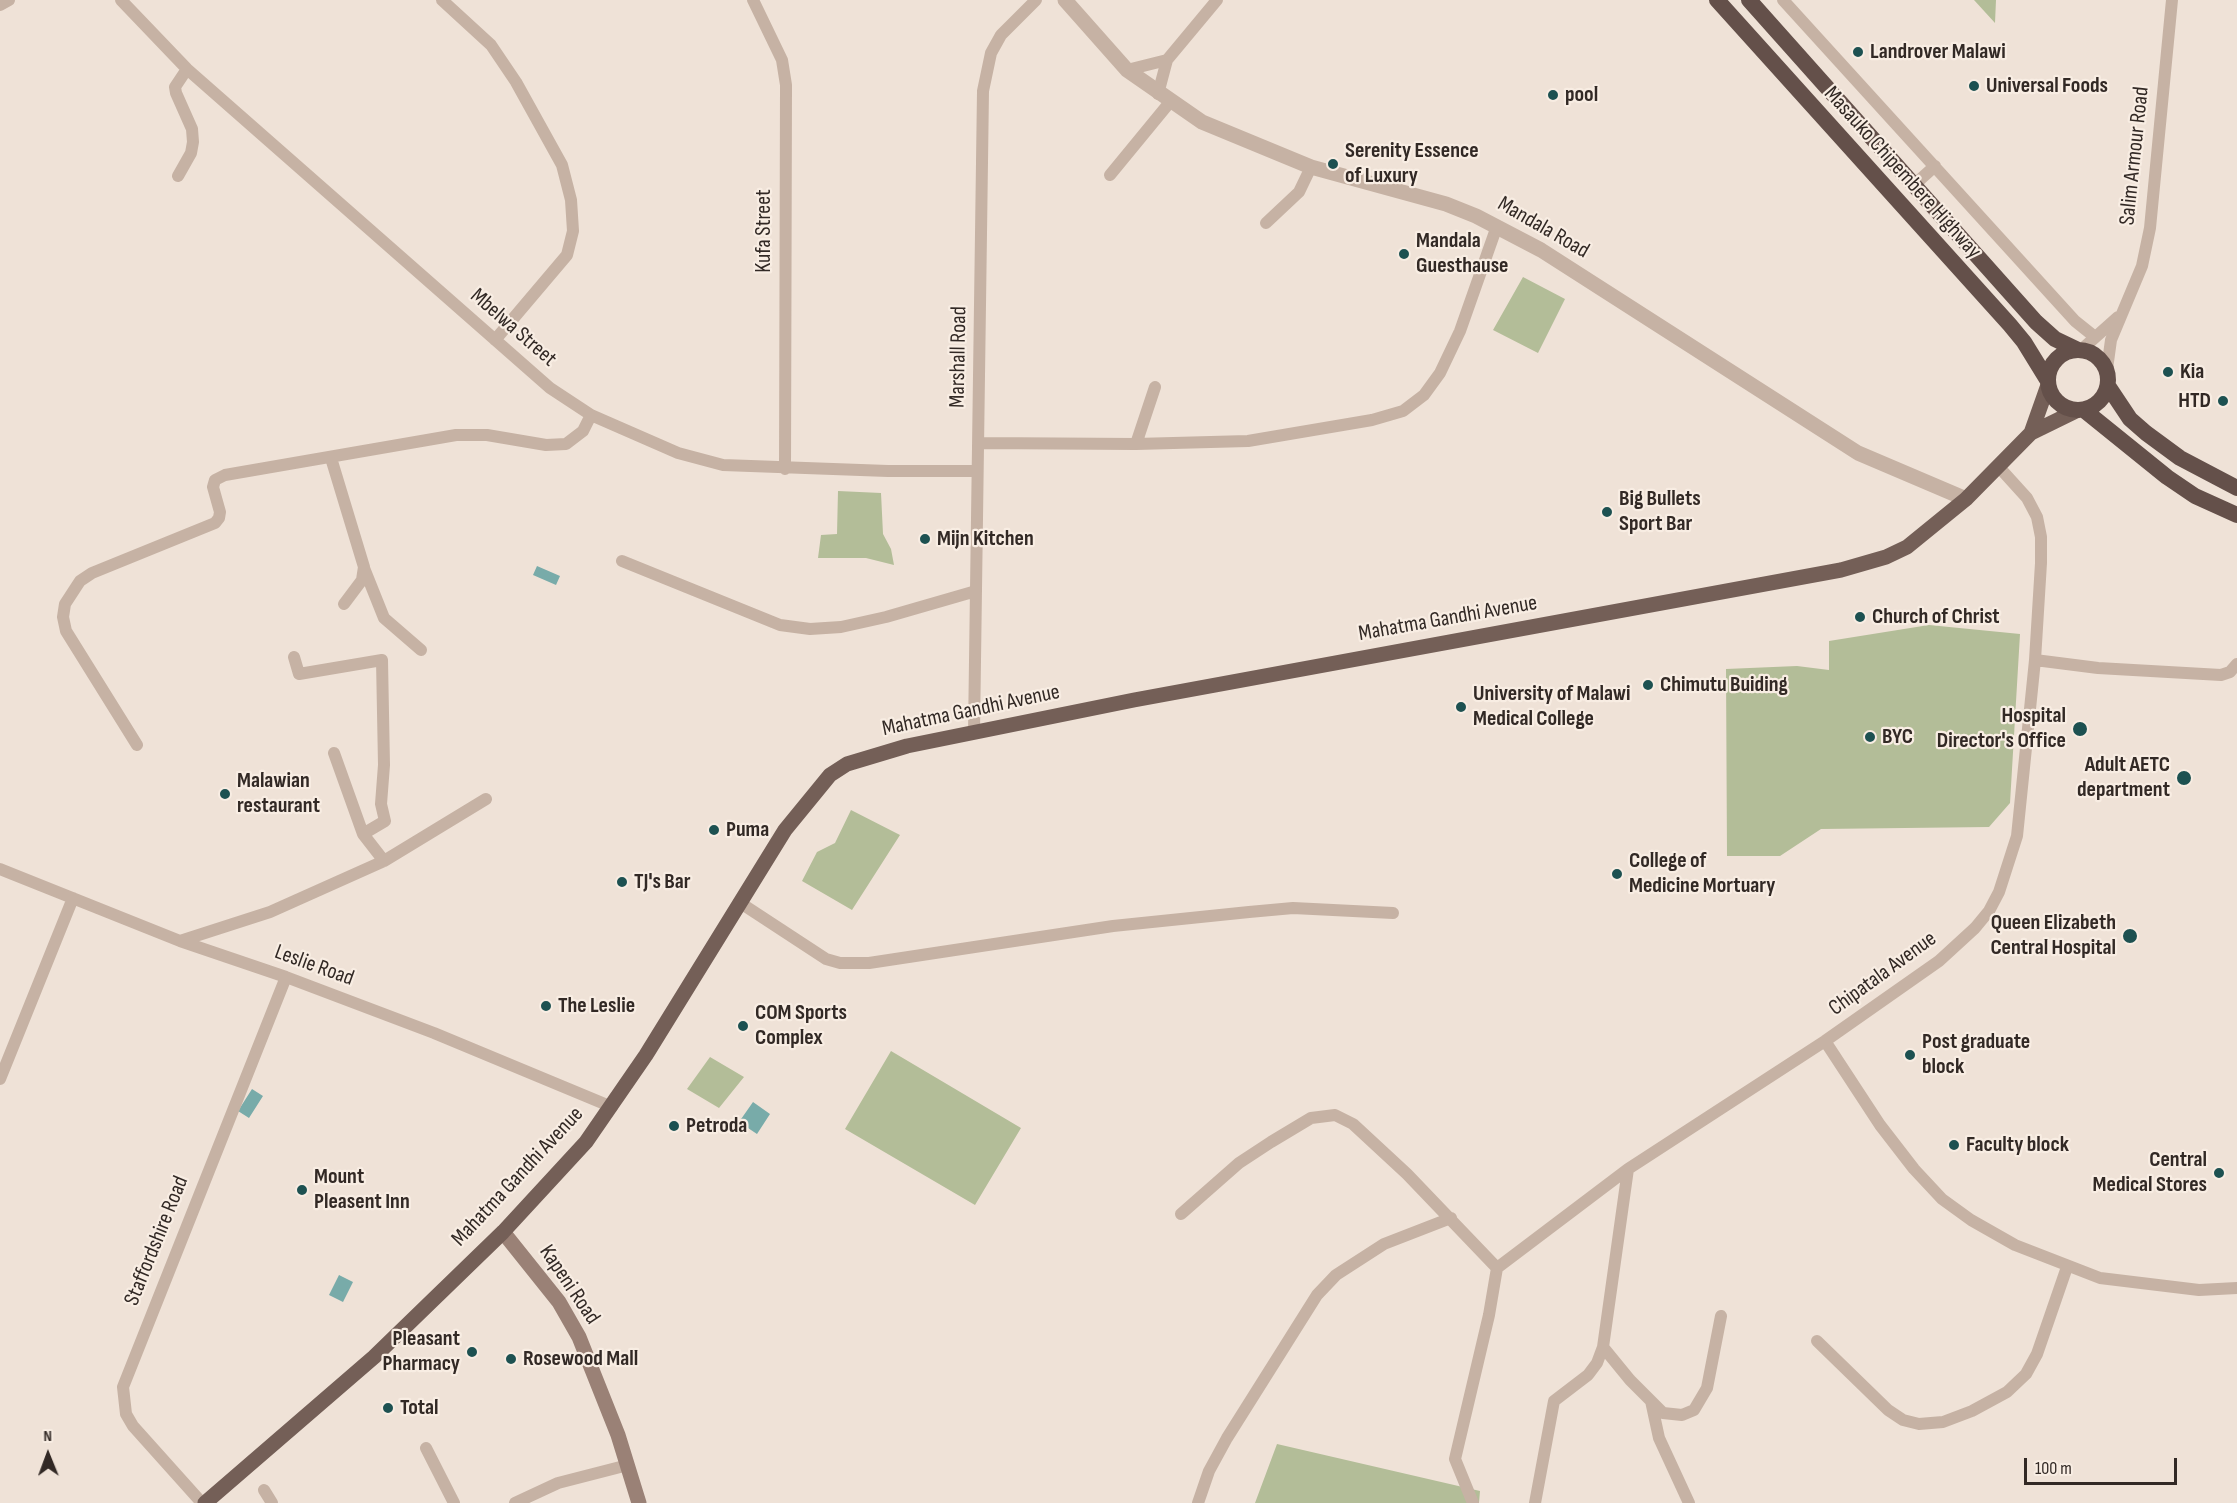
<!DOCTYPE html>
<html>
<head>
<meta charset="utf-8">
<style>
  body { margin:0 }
  #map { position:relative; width:2237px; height:1503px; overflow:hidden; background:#efe2d7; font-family:"Sofia Sans Condensed",sans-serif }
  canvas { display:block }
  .north { position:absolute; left:18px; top:1425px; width:60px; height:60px; -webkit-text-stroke:4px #f8ede3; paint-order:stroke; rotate:359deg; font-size:16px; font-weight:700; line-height:24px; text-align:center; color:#322925 }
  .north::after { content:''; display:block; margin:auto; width:21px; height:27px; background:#322925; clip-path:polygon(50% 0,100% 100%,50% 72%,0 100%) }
  .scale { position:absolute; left:2024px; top:1458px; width:153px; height:27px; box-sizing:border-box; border:3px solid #322925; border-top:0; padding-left:8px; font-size:18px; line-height:21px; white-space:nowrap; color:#322925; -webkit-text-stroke:4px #f8ede3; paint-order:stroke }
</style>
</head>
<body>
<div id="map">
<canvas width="2237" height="1503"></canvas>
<div class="north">N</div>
<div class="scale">100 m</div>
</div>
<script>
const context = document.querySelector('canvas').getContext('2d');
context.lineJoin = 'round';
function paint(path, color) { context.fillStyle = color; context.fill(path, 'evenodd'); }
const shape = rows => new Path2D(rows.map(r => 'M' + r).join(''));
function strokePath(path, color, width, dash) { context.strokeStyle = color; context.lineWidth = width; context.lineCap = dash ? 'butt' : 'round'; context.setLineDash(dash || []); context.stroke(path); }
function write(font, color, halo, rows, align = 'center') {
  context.font = font + ' "Sofia Sans Condensed",sans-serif'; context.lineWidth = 4.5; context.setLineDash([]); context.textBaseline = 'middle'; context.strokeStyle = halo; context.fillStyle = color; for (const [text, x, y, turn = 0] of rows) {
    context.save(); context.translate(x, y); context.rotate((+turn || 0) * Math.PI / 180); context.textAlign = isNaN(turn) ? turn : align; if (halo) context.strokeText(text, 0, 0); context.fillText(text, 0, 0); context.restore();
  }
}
const green = shape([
  [1974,0,1996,0,1995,23],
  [1523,277,1565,299,1538,353,1493,330],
  [838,491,881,493,883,534,891,549,894,565,866,558,818,558,821,535,837,534],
  [1929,625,2020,634,2010,803,1989,827,1821,829,1780,856,1727,856,1726,669,1797,666,1829,670,1829,641],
  [851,810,900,835,852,910,802,881,817,852,835,843],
  [891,1051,1021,1128,975,1205,845,1129],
  [710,1057,744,1077,719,1108,687,1089],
  [1277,1444,1480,1491,1479,1503,1255,1503]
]);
const water = shape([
  [537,566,560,576,556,585,533,575],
  [252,1089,263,1096,249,1118,238,1111],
  [753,1102,770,1114,757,1134,739,1122],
  [339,1275,353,1282,343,1302,329,1295]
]);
const minor = shape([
  [121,0,187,69,550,388,591,415,678,453,723,465,888,471,977,471],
  [442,0,491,45,516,82,562,165,571,200,573,231,567,255,495,340],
  [753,0,782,60,786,85,785,469],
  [1783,0,2075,321,2095,337],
  [0,5,9,0],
  [1127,70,1167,60],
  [1158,94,1167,60,1217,0],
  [1110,175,1170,102],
  [178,176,191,153,193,142,192,129,176,93,175,87,187,69],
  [1914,185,1935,166],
  [1266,223,1299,192,1311,167],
  [2081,350,2118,317],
  [2107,369,2111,340,2142,266,2150,228,2172,0],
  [979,443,1136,444,1248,441,1372,420,1403,411,1424,395,1440,373,1460,331,1497,226],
  [1136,444,1155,387],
  [331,458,364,567,362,580,344,604],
  [622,561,780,625,810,629,841,627,886,617,976,591],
  [364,568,384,618,421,650],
  [294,657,299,674,382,660,384,765,381,804,385,821,363,834],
  [2035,660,2098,668,2221,675,2230,672,2237,664],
  [974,732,983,91,991,53,1001,35,1036,0],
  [137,745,66,631,63,617,65,604,80,581,92,573,215,523,219,518,220,512,213,487,215,480,225,475,456,435,487,435,546,445,566,444,583,431,591,415],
  [334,753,363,834,384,861],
  [0,869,180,941,286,977,434,1033,612,1107],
  [739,902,826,959,840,963,869,963,1113,926,1249,912,1293,908,1393,913],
  [180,941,270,912,384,861,486,799],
  [1825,1041,1880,1125,1914,1169,1942,1199,1971,1220,2015,1245,2100,1278,2199,1290,2237,1288],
  [0,1079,73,898],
  [1181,1214,1239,1163,1271,1142,1311,1118,1335,1115,1353,1124,1407,1174,1497,1268],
  [1817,1341,1888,1410,1903,1420,1919,1424,1943,1422,1972,1411,2007,1392,2026,1374,2037,1354,2067,1267],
  [1603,1347,1630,1380,1663,1413,1682,1415,1694,1410,1707,1388,1721,1316],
  [1651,1401,1659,1438,1689,1503],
  [426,1448,454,1503],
  [264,1490,272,1503],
  [202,1503,133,1426,126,1414,123,1387,286,977],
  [515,1503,558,1483,628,1465],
  [1198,1503,1209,1471,1227,1438,1317,1295,1336,1275,1384,1244,1451,1218],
  [1473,1503,1455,1459,1489,1315,1497,1268,1628,1169,1825,1041,1939,961,1975,928,1989,911,1999,892,2017,836,2035,660,2041,563,2041,537,2037,517,2027,498,1998,466],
  [1535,1503,1554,1401,1588,1375,1597,1363,1603,1347,1628,1169]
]);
const tertiary = shape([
  [1065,0,1127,70,1202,122,1311,167,1446,204,1476,216,1541,250,1858,453,1966,499]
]);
const secondary = shape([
  [503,1232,559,1302,579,1337,618,1435,639,1503]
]);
const primary = shape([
  [2031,433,2048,385],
  [205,1503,374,1357,503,1232,586,1142,646,1055,785,830,830,775,847,764,907,746,1134,700,1841,570,1886,557,1907,547,1966,499,2031,433,2078,410]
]);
const trunk = shape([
  [1717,0,2010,325,2024,342,2048,381],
  [1749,0,2036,322,2055,339,2078,350],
  '2048 380a30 30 0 1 1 60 0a30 30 0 1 1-60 0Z',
  [2108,386,2130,419,2146,433,2180,458,2237,488],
  [2084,410,2167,477,2195,496,2237,515]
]);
const markers = [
  [1858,52,6,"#1d5151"],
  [1974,86,6,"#1d5151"],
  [1553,95,6,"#1d5151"],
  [1333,164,6,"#1d5151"],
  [1404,254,6,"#1d5151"],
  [2168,372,6,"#1d5151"],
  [2223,401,6,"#1d5151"],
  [1607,512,6,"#1d5151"],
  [925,539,6,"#1d5151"],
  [1860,617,6,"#1d5151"],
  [1648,685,6,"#1d5151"],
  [1461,707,6,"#1d5151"],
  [2080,729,8,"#1d5151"],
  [1870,737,6,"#1d5151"],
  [2184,778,8,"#1d5151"],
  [225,794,6,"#1d5151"],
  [714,830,6,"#1d5151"],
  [1617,874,6,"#1d5151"],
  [622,882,6,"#1d5151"],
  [2130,936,8,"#1d5151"],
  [546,1006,6,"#1d5151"],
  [743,1026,6,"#1d5151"],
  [1910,1055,6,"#1d5151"],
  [674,1126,6,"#1d5151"],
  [1954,1145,6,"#1d5151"],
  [2219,1173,6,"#1d5151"],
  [302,1190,6,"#1d5151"],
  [472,1352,6,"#1d5151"],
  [511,1359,6,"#1d5151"],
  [388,1408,6,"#1d5151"]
];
const poiNames = [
  ["Landrover Malawi",1870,52],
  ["Universal Foods",1986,86],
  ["pool",1565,95],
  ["Serenity Essence",1345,151],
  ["of Luxury",1345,176],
  ["Mandala",1416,241],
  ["Guesthause",1416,266],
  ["Kia",2180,372],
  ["HTD",2211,401,"right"],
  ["Big Bullets",1619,499],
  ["Sport Bar",1619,524],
  ["Mijn Kitchen",937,539],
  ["Church of Christ",1872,617],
  ["Chimutu Buiding",1660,685],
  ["University of Malawi",1473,694],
  ["Medical College",1473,719],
  ["Hospital",2066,716,"right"],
  ["Director's Office",2066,741,"right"],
  ["BYC",1882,737],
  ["Adult AETC",2170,765,"right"],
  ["department",2170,790,"right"],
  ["Malawian",237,781],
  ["restaurant",237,806],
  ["Puma",726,830],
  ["College of",1629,861],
  ["Medicine Mortuary",1629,886],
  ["TJ's Bar",634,882],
  ["Queen Elizabeth",2116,923,"right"],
  ["Central Hospital",2116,948,"right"],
  ["The Leslie",558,1006],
  ["COM Sports",755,1013],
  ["Complex",755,1038],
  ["Post graduate",1922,1042],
  ["block",1922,1067],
  ["Petroda",686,1126],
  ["Faculty block",1966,1145],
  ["Central",2207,1160,"right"],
  ["Medical Stores",2207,1185,"right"],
  ["Mount",314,1177],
  ["Pleasent Inn",314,1202],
  ["Pleasant",460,1339,"right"],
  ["Pharmacy",460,1364,"right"],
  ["Rosewood Mall",523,1359],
  ["Total",400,1408]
];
const streetNames = [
  ["Salim Armour Road",2135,156,-84],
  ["Masauko Chipembere Highway",1902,173,48],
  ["Mandala Road",1543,228,30],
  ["Kufa Street",764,231,-90],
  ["Mbelwa Street",513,328,41],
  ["Marshall Road",959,357,-89],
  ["Mahatma Gandhi Avenue",1448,619,-10],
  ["Mahatma Gandhi Avenue",971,711,-12],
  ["Leslie Road",314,966,20],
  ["Chipatala Avenue",1883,974,-36],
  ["Mahatma Gandhi Avenue",518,1177,-47],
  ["Staffordshire Road",157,1241,-68],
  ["Kapeni Road",569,1285,56]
];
paint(green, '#b3bd98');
paint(water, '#78aba9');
strokePath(minor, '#c6b2a4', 12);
strokePath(tertiary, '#c6b2a4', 15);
strokePath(secondary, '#9a8176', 15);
strokePath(primary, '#745f57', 15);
strokePath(trunk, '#64504a', 16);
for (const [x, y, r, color] of markers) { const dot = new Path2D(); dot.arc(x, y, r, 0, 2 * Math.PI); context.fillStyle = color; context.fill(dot); strokePath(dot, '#f8ede3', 2); }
write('bold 22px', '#322925', '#f8ede3', poiNames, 'left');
write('22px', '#322925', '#f8ede3', streetNames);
</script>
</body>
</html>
